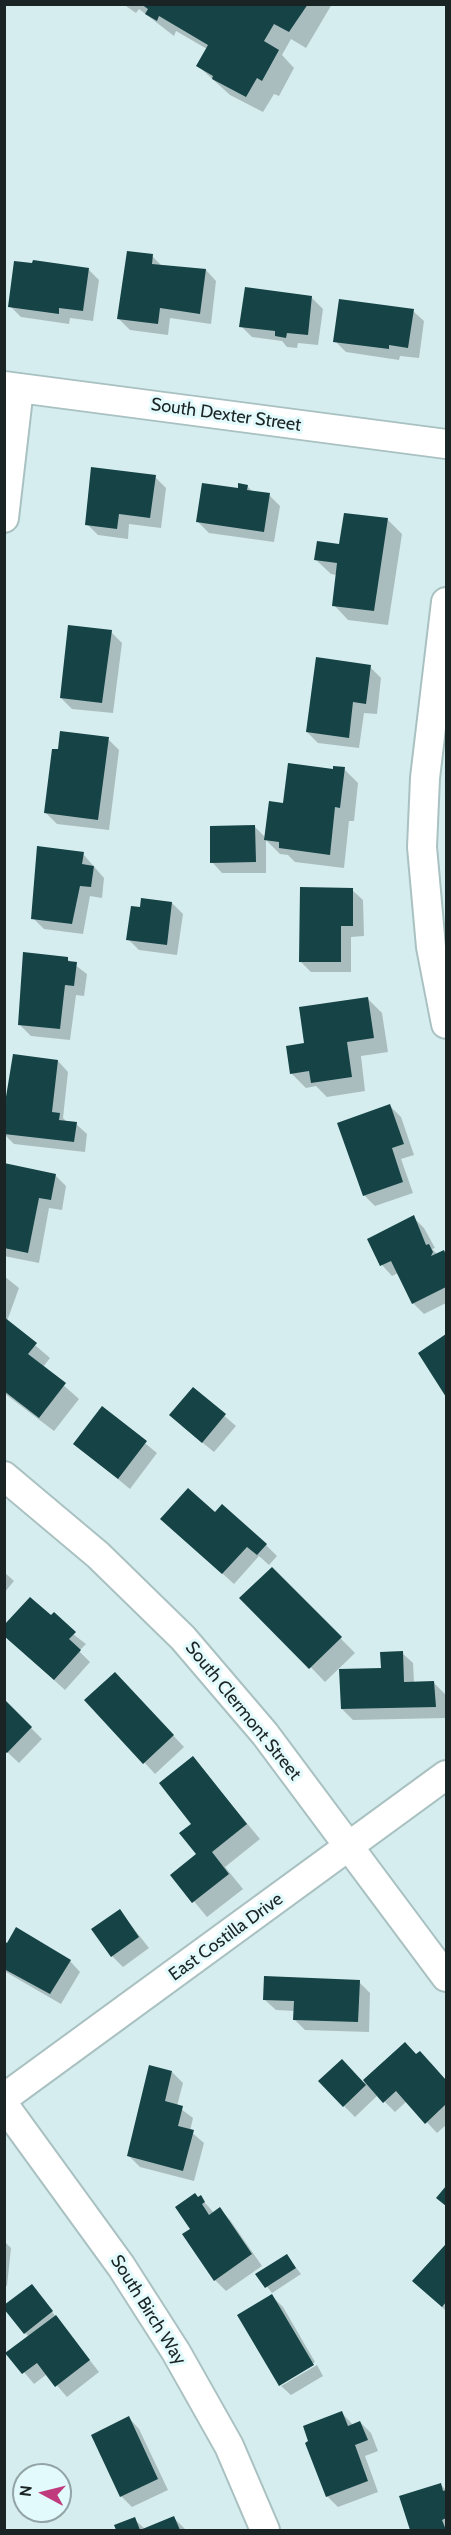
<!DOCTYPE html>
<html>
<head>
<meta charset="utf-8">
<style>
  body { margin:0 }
  #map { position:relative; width:451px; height:2535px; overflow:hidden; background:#d5edee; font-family:Cabin,sans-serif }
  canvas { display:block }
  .frame { position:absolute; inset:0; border:6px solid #1b2424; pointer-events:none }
  .north { position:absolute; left:12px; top:2463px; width:60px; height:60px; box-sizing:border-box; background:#e2fafc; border:2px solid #92a4a6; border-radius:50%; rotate:277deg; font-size:16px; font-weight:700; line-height:24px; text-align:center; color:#1b2424 }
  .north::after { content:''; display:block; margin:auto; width:21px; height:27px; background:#c03b7d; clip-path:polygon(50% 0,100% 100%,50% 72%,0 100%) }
</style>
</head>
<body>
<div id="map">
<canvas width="451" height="2535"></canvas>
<div class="frame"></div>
<div class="north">N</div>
</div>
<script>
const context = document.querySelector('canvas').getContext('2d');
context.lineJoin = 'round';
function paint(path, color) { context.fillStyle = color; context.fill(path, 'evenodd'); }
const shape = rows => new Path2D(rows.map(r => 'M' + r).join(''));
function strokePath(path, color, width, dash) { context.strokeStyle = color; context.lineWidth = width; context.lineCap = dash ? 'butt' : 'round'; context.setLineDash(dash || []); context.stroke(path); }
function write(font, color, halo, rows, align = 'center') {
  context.font = font + ' Cabin,sans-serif'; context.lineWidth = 6; context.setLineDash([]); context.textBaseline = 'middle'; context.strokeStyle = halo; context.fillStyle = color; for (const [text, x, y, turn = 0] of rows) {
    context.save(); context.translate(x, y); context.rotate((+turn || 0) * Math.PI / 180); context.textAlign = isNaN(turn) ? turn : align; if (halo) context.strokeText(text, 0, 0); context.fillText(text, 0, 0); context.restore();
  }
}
const shadow = shape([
  [123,4,332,4,306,48,291,39,282,55,294,68,279,96,274,94,263,112,230,95,198,66,207,49,176,31,174,36,139,9,136,13],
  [152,256,163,267,206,270,216,281,211,324,170,318,168,335,130,330,119,319],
  [88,269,99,280,93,321,70,318,69,324,21,317,10,306],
  [312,298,323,309,318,345,298,343,297,348,287,347,282,341,252,337,241,326],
  [413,311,424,321,419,358,400,356,399,360,346,352,335,341],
  [155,477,166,488,161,528,129,524,128,539,98,535,87,524],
  [247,486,254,493,269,495,280,506,274,542,209,533,198,522],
  [345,514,388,520,402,534,388,625,348,620,334,605,337,575,331,574,316,560,340,546],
  [111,632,122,643,113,713,72,709,61,698],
  [370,667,381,678,377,714,364,713,359,748,318,743,307,732],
  [108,739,119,750,109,830,57,824,46,813,60,751],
  [344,769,358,783,354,821,349,821,344,868,295,862,288,855,280,854,266,840,266,873,222,873,212,862,255,827,266,838,284,805,334,770],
  [83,854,104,878,102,898,90,896,83,934,44,929,33,918],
  [352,890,363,900,364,936,351,937,351,972,311,972,300,961],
  [172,903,183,914,177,955,139,950,128,939,141,909],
  [67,959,87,974,84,996,76,995,70,1040,31,1036,20,1025],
  [367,998,382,1013,388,1052,361,1056,365,1091,327,1097,316,1086,306,1088,291,1073,306,1044],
  [58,1061,68,1072,63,1118,67,1122,76,1124,87,1134,85,1152,14,1144,4,1134,4,1124],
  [390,1106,401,1117,414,1155,401,1159,413,1193,375,1206,364,1195],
  [4,1164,55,1175,66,1186,62,1210,49,1208,39,1263,4,1256],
  [413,1217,424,1228,435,1248,432,1249,437,1254,443,1251,446,1254,446,1303,424,1314,413,1303,398,1273,392,1276,382,1265],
  [4,1276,19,1288,7,1321,50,1358,43,1367,79,1399,54,1431,4,1393],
  [446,1336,446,1394,420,1354],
  [193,1389,236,1426,214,1452,182,1426],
  [102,1408,157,1453,130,1489,75,1444],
  [215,1514,266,1545,277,1556,269,1565,259,1556,234,1584,173,1529],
  [272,1569,355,1653,325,1682,299,1655],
  [4,1572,14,1581,4,1593],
  [51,1617,86,1644,79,1651,90,1662,65,1690,12,1642],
  [402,1653,413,1663,414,1683,434,1683,445,1694,446,1718,353,1720,342,1709],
  [126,1685,184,1747,155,1774,87,1700],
  [4,1701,42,1739,19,1763,4,1749],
  [193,1758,260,1839,225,1867,243,1889,207,1917,172,1875,198,1854,193,1824],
  [120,1911,149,1948,123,1967,112,1956],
  [4,1943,70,1961,80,1972,61,2004,4,1971],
  [359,1982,370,1993,369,2032,305,2030,295,2020,295,2011,276,2010,265,2000],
  [405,2044,417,2056,431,2063,446,2081,446,2125,437,2133,407,2101,395,2112,378,2095,355,2117,344,2106,363,2083],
  [172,2072,183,2083,177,2106,193,2118,190,2131,204,2143,194,2181,140,2167,129,2156],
  [200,2197,214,2213,220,2209,230,2220,262,2266,226,2291,215,2280,192,2229],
  [4,2241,11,2248,7,2286,4,2286],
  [445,2247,446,2248,446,2311,415,2281],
  [287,2256,301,2274,272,2293,258,2275],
  [32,2286,99,2372,67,2397,47,2374,34,2384,8,2353,29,2337,25,2333],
  [272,2296,283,2307,315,2362,281,2383,281,2386],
  [317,2365,323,2376,291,2395,281,2386],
  [342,2413,353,2425,360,2422,371,2433,378,2451,365,2456,378,2492,338,2507,327,2496],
  [129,2418,139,2429,168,2490,132,2507,121,2496],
  [441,2485,446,2490,446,2530,412,2530,401,2497],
  [174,2518,186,2530,118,2530,116,2526,134,2519,145,2529]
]);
const building = shape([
  [141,4,308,4,289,32,274,24,264,41,279,50,262,81,257,78,246,97,212,79,213,76,196,66,208,45,159,16,157,21,145,14,148,9],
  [127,251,153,254,152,264,206,269,200,314,160,308,158,324,117,319],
  [33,260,89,268,83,311,59,308,59,314,8,307,14,261,32,263],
  [245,287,312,296,308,335,287,333,286,338,275,336,275,331,239,327],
  [339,299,414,309,408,348,389,345,389,349,333,342],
  [91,467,156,475,150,518,119,514,117,529,85,525],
  [202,483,238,488,238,483,248,485,247,490,270,493,264,532,196,522],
  [344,513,388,518,374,611,332,606,337,563,314,560,317,541,339,544],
  [68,625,112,630,102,703,60,698],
  [316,657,371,665,366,704,353,702,349,738,306,732],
  [60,731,109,737,98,820,44,813,52,749,58,749],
  [288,763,333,769,333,766,345,767,340,808,335,807,330,855,279,848,279,842,264,840,269,801,283,803],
  [255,825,256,862,210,863,210,826],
  [37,846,84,852,82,864,94,866,91,887,80,886,72,924,31,919],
  [300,887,353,888,353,926,341,926,341,962,299,962],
  [141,898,172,902,167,945,126,940,131,906,140,907],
  [23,952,68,957,68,961,77,962,74,986,65,985,60,1029,18,1025],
  [368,997,374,1038,347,1042,352,1077,311,1083,309,1071,290,1074,286,1046,304,1043,299,1007],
  [13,1054,58,1060,52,1112,60,1113,59,1120,77,1122,74,1142,4,1134,4,1109],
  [390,1104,404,1144,392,1148,403,1182,363,1196,337,1123],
  [4,1163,56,1174,51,1200,39,1198,28,1253,4,1248],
  [414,1215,426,1245,429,1244,433,1252,431,1256,444,1250,446,1255,446,1287,412,1304,391,1261,380,1266,367,1239],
  [4,1317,37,1343,28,1354,66,1383,39,1418,4,1391],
  [446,1334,446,1397,418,1353],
  [193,1387,226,1414,202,1443,169,1415],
  [102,1406,147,1441,118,1479,73,1444],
  [188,1488,215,1512,222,1504,267,1544,257,1555,247,1547,222,1574,160,1519],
  [272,1567,342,1637,309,1669,239,1598],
  [30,1597,51,1615,54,1612,76,1632,69,1639,81,1650,54,1680,4,1636,4,1625],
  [403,1651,404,1682,434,1681,436,1707,341,1709,339,1669,381,1668,380,1652],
  [115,1672,174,1735,143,1764,84,1700],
  [4,1699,32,1727,7,1753,4,1751],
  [193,1756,247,1824,212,1852,229,1874,192,1903,170,1875,196,1854,179,1833,191,1824,159,1783],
  [120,1909,139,1937,111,1957,91,1929],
  [16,1927,71,1960,50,1994,4,1969,4,1941,7,1943],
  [264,1976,360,1980,358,2022,293,2020,294,2001,263,2000],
  [405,2042,416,2054,420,2051,446,2080,446,2104,425,2124,396,2091,383,2103,363,2080],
  [342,2059,366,2085,343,2107,318,2081],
  [149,2065,172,2071,165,2101,183,2106,178,2126,194,2130,183,2171,127,2156],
  [446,2186,446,2206,436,2198],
  [195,2193,198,2197,201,2195,205,2202,202,2204,209,2215,220,2207,252,2254,214,2281,182,2234,190,2229,175,2207],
  [445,2245,446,2302,442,2307,412,2281],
  [287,2254,296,2268,265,2288,255,2274],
  [32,2284,53,2311,24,2334,4,2309,4,2305],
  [272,2294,314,2365,279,2386,237,2315],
  [56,2315,90,2360,55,2387,37,2363,22,2374,5,2353],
  [342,2411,348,2426,360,2421,368,2440,355,2445,368,2481,326,2497,305,2443,308,2441,303,2426],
  [129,2416,158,2479,120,2497,91,2435],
  [441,2483,443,2491,446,2490,446,2518,442,2520,446,2530,410,2530,399,2496],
  [174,2516,180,2530,116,2530,114,2525,135,2517,140,2530]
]);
const minor = shape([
  [4,386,446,444],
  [4,518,19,388],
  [446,602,425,778,422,847,431,947,446,1024],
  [4,1476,98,1555,183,1638,265,1734,446,1977],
  [4,2098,446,1775],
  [4,2105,121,2266,176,2352,229,2446,265,2530]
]);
const streetNames = [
  ["South Dexter Street",226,415,8],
  ["South Clermont Street",243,1711,51],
  ["East Costilla Drive",226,1937,-36],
  ["South Birch Way",148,2310,58]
];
paint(shadow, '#0003');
paint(building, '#154346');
strokePath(minor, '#aac1c2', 32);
strokePath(minor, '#fff', 28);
write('18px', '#1b2424', '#e2fafc', streetNames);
</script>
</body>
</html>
